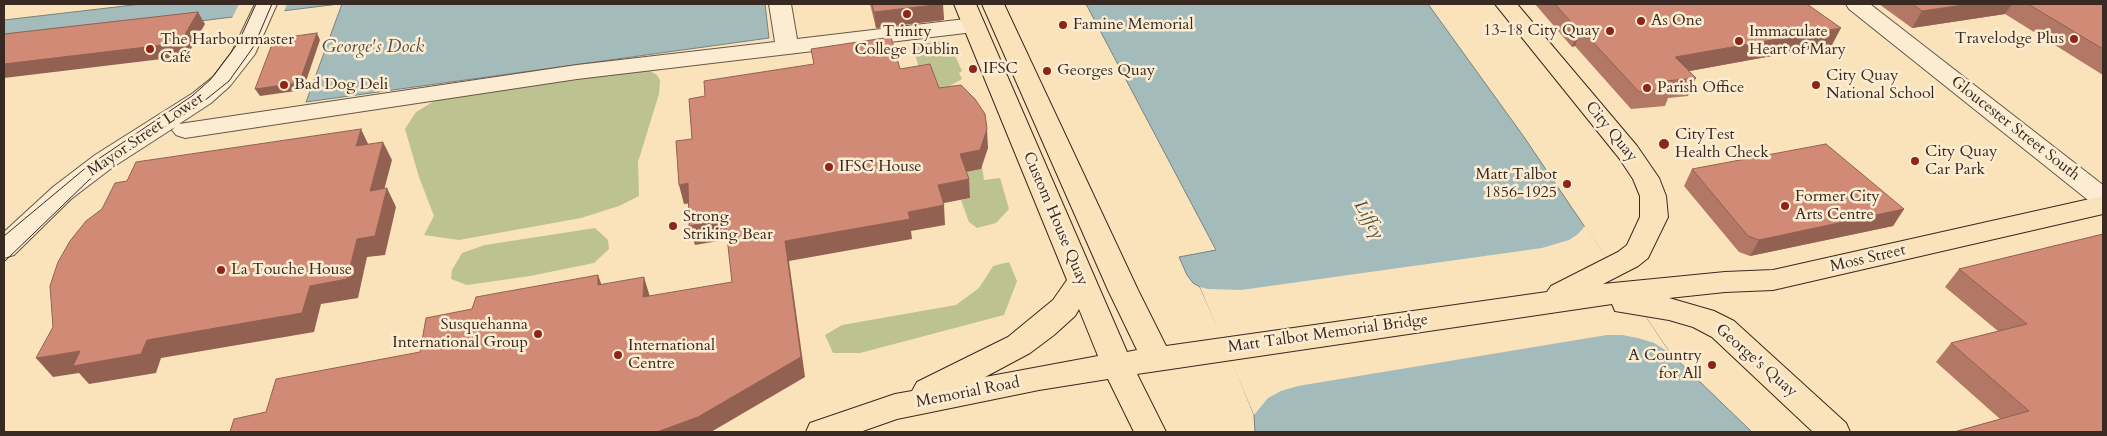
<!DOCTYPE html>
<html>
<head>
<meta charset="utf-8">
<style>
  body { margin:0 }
  #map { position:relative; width:2107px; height:436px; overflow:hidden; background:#fae2ba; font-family:Cardo,serif }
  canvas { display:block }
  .frame { position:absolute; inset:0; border:5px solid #382922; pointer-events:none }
</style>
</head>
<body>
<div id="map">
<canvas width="2107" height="436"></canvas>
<div class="frame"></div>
</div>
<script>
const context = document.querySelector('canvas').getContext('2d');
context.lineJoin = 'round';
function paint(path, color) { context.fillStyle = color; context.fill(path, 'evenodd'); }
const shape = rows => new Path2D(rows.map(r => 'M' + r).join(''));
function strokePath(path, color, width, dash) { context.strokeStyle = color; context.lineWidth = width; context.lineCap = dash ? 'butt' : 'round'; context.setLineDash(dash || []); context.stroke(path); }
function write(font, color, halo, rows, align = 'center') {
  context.font = font + ' Cardo,serif'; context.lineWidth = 5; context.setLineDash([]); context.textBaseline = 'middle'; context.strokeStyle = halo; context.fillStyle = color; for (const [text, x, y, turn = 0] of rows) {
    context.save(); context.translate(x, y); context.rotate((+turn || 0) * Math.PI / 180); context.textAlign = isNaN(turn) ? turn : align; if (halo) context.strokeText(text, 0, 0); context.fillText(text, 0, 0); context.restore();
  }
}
const green = shape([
  [948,40,962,71,959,73,962,79,948,87,953,99,924,84,912,45],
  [647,69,657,75,660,80,659,94,638,162,639,196,619,206,581,218,459,240,424,235,434,216,419,177,405,129,416,112,436,100,466,95],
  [982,166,984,180,1000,178,1009,209,996,223,977,228,969,222,961,200,970,198,961,173,970,168],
  [595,228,608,240,609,249,594,263,530,276,467,285,451,279,452,270,462,253,485,245],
  [1009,262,1017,281,1004,315,860,353,833,353,825,335,842,325,956,305,979,288,993,266]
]);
const water = shape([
  [142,4,339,4,4,45,4,20,142,4],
  [342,4,765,4,769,38,306,102,342,4],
  [1086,4,1428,4,1524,137,1670,353,1752,432,1255,432,1254,415,1227,348,1200,287,1193,283,1187,275,1179,257,1216,250,1086,4]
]);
const pier = shape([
  [239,4,287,4,283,14,231,20],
  [1585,226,1670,353,1654,343,1638,338,1622,335,1607,335,1298,386,1281,391,1268,398,1254,415,1200,287,1208,289,1241,290,1542,248,1569,240,1578,234]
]);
const minor = shape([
  [255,4,277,4,255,54,230,86,211,103,179,124,577,65,775,42,769,4,791,4,797,39,974,18,982,20,985,25,982,30,974,32,577,79,185,138,176,135,172,130,175,127,113,167,71,199,14,255,4,258,4,232,53,187,95,155,193,93,214,76,232,52,255,4],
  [1846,4,1870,4,2103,185,2103,207,2093,204,1849,9,1846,4]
]);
const major = shape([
  [954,4,976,4,1127,352,1137,350,1108,290,982,4,1004,4,1138,290,1166,346,1547,292,1551,286,1618,252,1627,245,1640,217,1640,196,1633,179,1619,158,1495,4,1517,4,1637,146,1659,178,1666,196,1668,217,1648,258,1638,266,1603,284,1725,272,1773,270,2103,196,2103,214,1773,290,1725,292,1669,298,1714,311,1734,321,1846,423,1850,432,1813,432,1712,337,1693,327,1669,320,1615,311,1612,304,1137,374,1166,432,1134,432,1108,379,1039,390,897,419,860,432,806,432,810,423,895,394,912,391,917,382,1008,337,1053,300,1067,280,954,4],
  [1079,309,1098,356,985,377,1030,353,1054,335,1075,316,1079,309]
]);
const tram = shape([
  [4,236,88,166,192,96,210,80,238,43,256,4],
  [4,262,90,179,122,155,199,105,229,81,254,46,272,4]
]);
const wall = shape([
  [870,4,942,4,944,20,876,28],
  [1535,4,1807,4,1832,45,1689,71,1696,78,1688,96,1668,98,1665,106,1631,109,1575,46,1572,47],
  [1879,4,2103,4,2103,75,2005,14,1912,28],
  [1692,169,1904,209,1893,226,1750,256,1739,252,1684,186],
  [2103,234,2103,432,1954,432,2000,419,1936,362,1951,343,1998,331,1945,287,1959,269]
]);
const shadedWall = shape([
  [943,4,944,20,876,28,874,12],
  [1970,4,2012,4,2005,14,1912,28,1922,11],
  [198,12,205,24,187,56,4,78,4,64],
  [1841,28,1832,45,1668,75,1675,57],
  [1581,29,1575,46,1572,47,1578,30],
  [317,33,320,40,303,90,260,96,255,89],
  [361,129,370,148,356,146],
  [987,129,988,148,981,169,961,173,960,154],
  [383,142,392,160,379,209,370,191],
  [969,179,970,198,939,204,938,185],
  [688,183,693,203,684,204,679,185],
  [387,188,396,207,385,255,367,257,358,298,321,304,314,332,161,358,156,373,89,384,79,373,53,377,36,358,147,340,310,286,357,239],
  [944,205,945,225,911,231,912,239,789,261,805,377,711,432,657,432,785,241,908,212],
  [1904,209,1893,226,1750,256,1759,240],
  [725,219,730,239,695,245,689,226],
  [598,275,605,294,598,285],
  [644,277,650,297,643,297]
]);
const building = shape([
  [872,4,943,4,874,12,872,4],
  [1555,4,1807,4,1841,28,1675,57,1696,78,1666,81,1672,88,1639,92,1581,29,1578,30,1555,4],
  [1912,4,1970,4,1922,11,1912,4],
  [2028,4,2103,4,2103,49,2028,4],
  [198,12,180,43,4,64,4,34,198,12],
  [317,33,299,83,255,89,274,39,317,33],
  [891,37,900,69,930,64,939,88,961,85,975,99,985,114,987,129,980,150,960,154,969,179,938,185,944,205,908,212,910,219,785,241,801,357,698,417,657,432,230,432,234,419,266,412,276,379,420,352,426,318,472,309,476,297,598,275,598,285,644,277,643,297,732,282,725,219,689,226,688,183,679,185,676,141,692,139,689,99,705,96,704,81,814,64,811,49,891,37],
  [361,129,356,146,383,142,370,191,387,188,375,236,357,239,347,279,310,286,302,313,147,340,141,354,73,366,80,351,36,358,53,327,50,286,58,262,70,241,86,221,102,209,115,183,127,181,136,162,361,129],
  [1826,144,1904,209,1759,240,1748,236,1692,169,1826,144],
  [2103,234,2103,432,1954,432,2029,411,1951,343,2027,324,1959,269,2103,234]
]);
const markers = [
  [907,14,5,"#8f2418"],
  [1641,21,5,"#8f2418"],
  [1063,25,5,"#8f2418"],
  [1610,31,5,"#8f2418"],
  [2074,39,5,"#8f2418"],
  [1739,41,5,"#8f2418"],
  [150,49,5,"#8f2418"],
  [973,69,5,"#8f2418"],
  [1047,71,5,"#8f2418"],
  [284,85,5,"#8f2418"],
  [1816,85,5,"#8f2418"],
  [1647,88,5,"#8f2418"],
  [1664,144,6,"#8f2418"],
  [1915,161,5,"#8f2418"],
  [829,167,5,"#8f2418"],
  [1567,184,5,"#8f2418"],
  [1785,206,5,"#8f2418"],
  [673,226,5,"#8f2418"],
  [221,270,5,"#8f2418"],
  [538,334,5,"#8f2418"],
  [618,355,5,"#8f2418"],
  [1712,365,5,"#8f2418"]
];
const poiNames = [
  ["As One",1651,21],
  ["Famine Memorial",1073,25],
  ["13-18 City Quay",1600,31,"right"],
  ["Trinity",907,32,"center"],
  ["College Dublin",907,50,"center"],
  ["Immaculate",1749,32],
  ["Heart of Mary",1749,50],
  ["Travelodge Plus",2064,39,"right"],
  ["The Harbourmaster",160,40],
  ["Café",160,58],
  ["IFSC",983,69],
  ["Georges Quay",1057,71],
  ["City Quay",1826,76],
  ["National School",1826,94],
  ["Bad Dog Deli",294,85],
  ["Parish Office",1657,88],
  ["CityTest",1675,135],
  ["Health Check",1675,153],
  ["City Quay",1925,152],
  ["Car Park",1925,170],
  ["IFSC House",839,167],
  ["Matt Talbot",1557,175,"right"],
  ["1856-1925",1557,193,"right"],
  ["Former City",1795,197],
  ["Arts Centre",1795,215],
  ["Strong",683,217],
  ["Striking Bear",683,235],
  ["La Touche House",231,270],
  ["Susquehanna",528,325,"right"],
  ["International Group",528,343,"right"],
  ["International",628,346],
  ["Centre",628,364],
  ["A Country",1702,356,"right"],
  ["for All",1702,374,"right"]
];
const streetNames = [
  ["Gloucester Street South",2015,129,38],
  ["City Quay",1611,132,51],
  ["Mayor Street Lower",146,135,-34],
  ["Custom House Quay",1055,219,67],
  ["Moss Street",1868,259,-13],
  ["Matt Talbot Memorial Bridge",1328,334,-8],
  ["George's Quay",1756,361,41],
  ["Memorial Road",968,393,-11]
];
const waterNames = [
  ["George's Dock",373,48],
  ["Liffey",1368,220,60]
];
paint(green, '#bdc390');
paint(water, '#a3bbbb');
strokePath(water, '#78817e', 1);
paint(pier, '#fae2ba');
strokePath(minor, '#685748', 2);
strokePath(major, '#382922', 2);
paint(minor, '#fcecd2');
paint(major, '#fae2ba');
strokePath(tram, '#382922', 1);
paint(wall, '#b37765');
paint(shadedWall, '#926152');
paint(building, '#d08a75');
strokePath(building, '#926152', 1);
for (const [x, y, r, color] of markers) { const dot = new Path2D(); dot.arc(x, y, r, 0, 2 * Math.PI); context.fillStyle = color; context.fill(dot); strokePath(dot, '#fcecd2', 2); }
write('16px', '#382922', '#fcecd2', poiNames, 'left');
write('16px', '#382922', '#fcecd2', streetNames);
write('italic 18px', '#534e48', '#fcecd2', waterNames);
</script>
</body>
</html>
